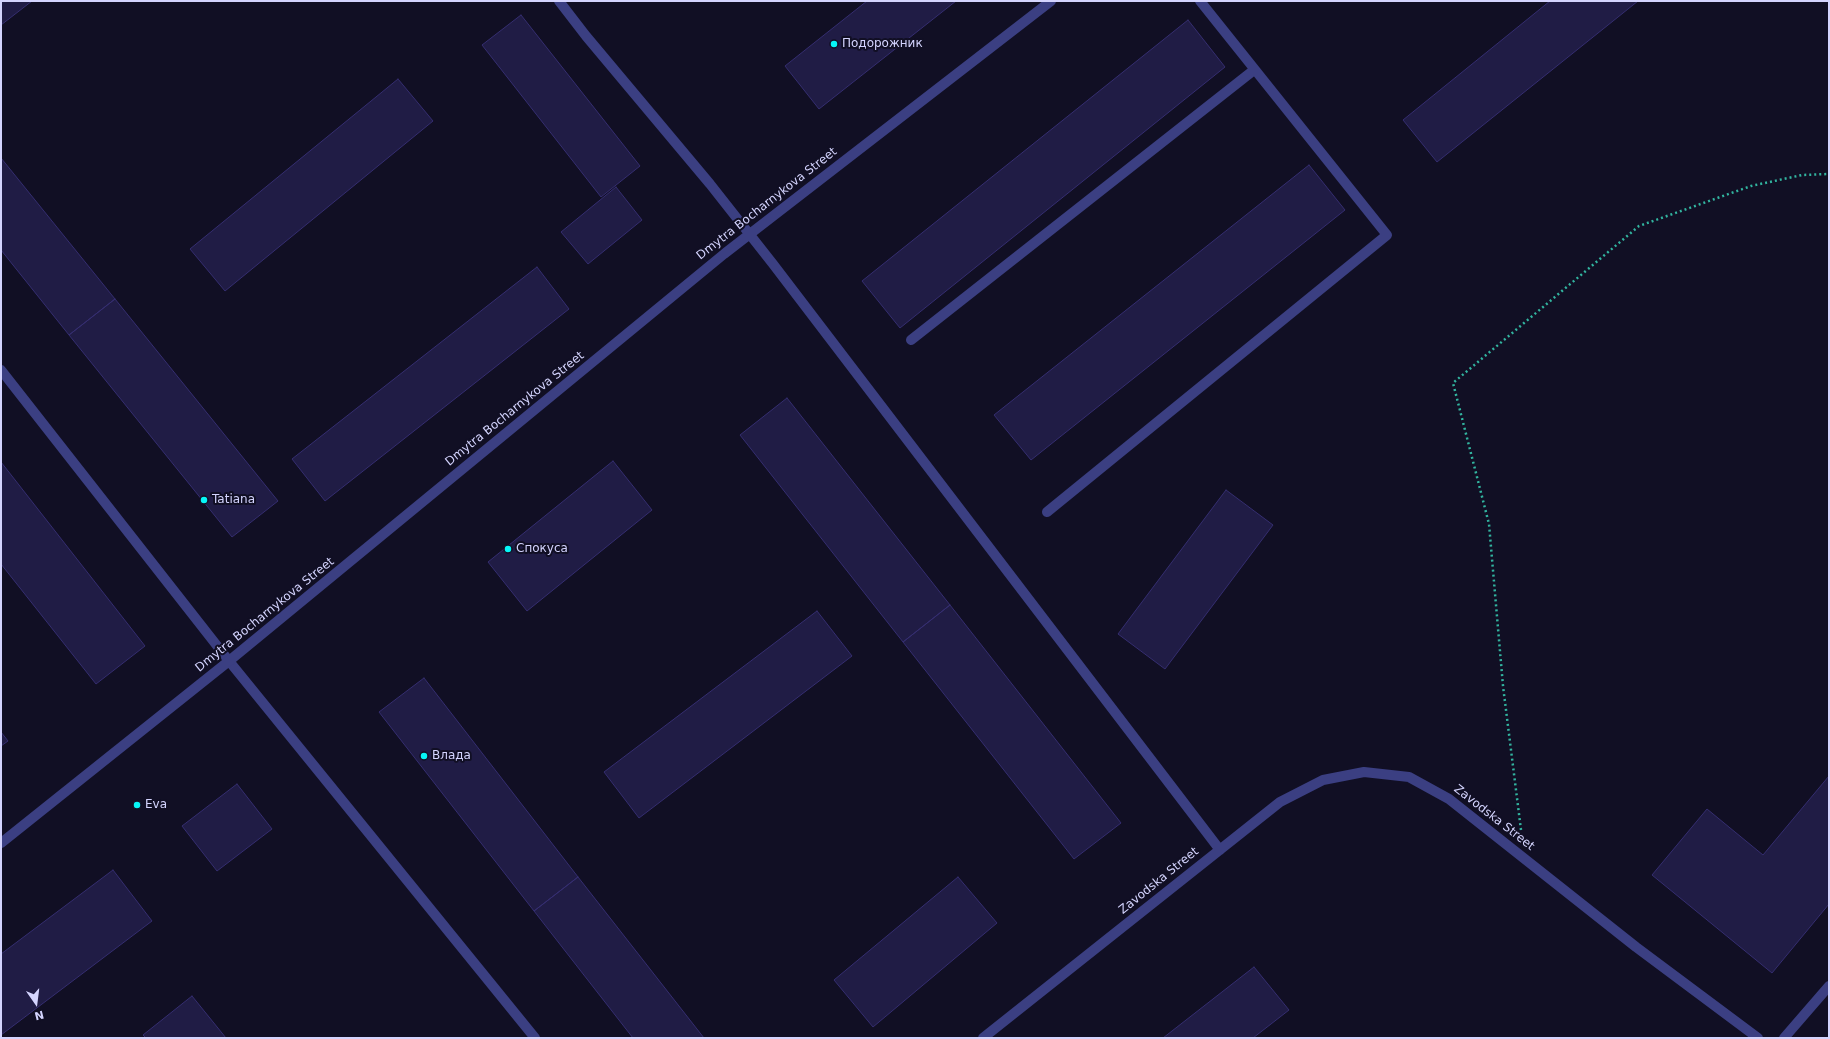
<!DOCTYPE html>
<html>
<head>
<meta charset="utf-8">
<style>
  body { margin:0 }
  #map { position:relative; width:1830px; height:1039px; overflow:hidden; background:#110f24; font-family:"DejaVu Sans",sans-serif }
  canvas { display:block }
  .frame { position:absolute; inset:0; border:2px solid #d4d4fe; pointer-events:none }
  .north { position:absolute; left:16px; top:983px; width:40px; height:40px; -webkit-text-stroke:3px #110f24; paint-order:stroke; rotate:166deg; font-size:11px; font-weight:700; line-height:16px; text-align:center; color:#d4d4fe }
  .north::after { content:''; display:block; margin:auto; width:14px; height:18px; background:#d4d4fe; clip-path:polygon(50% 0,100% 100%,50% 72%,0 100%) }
</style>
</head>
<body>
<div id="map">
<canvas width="1830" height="1039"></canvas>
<div class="frame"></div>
<div class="north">N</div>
</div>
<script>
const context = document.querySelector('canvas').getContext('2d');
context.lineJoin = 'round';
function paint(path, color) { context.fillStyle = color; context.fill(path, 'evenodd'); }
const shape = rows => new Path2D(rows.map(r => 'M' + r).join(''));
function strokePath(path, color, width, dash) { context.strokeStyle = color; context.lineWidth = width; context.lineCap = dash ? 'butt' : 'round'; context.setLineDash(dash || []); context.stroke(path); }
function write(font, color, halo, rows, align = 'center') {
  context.font = font + ' "DejaVu Sans",sans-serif'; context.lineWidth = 4; context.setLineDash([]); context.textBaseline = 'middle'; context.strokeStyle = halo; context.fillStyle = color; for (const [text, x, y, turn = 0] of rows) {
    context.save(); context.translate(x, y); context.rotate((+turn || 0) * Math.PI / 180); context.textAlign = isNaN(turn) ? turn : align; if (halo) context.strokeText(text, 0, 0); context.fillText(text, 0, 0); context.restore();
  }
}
const building = shape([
  [1,1,32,1,1,25,1,1],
  [867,1,956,1,819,109,785,66,867,1],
  [1550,1,1638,1,1437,162,1403,120,1550,1],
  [521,15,640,166,601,197,482,45,521,15],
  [1188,20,1225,67,900,328,862,281,1188,20],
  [398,79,433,121,225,291,190,249,398,79],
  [1,158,115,299,69,335,1,250,1,158],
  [1309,165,1345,210,1031,460,994,415,1309,165],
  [616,187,642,220,588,264,561,232,616,187],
  [537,267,569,309,325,501,292,459,537,267],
  [115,299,278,501,232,537,69,335,115,299],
  [787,398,950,605,903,642,740,435,787,398],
  [613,461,652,510,527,611,488,562,613,461],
  [1,462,145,646,96,684,1,564,1,462],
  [1226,490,1273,525,1165,669,1118,634,1226,490],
  [950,605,1121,823,1074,859,903,642,950,605],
  [817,611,852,656,639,818,604,772,817,611],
  [424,678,578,877,534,911,379,712,424,678],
  [1,732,8,741,1,746,1,732],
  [1829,776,1829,904,1772,973,1652,875,1707,809,1763,855,1829,776],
  [237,784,272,829,217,871,182,826,237,784],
  [113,870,152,921,1,1035,1,954,113,870],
  [578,877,704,1038,633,1038,534,911,578,877],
  [958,877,997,923,873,1027,834,980,958,877],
  [1254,967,1289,1010,1253,1038,1163,1038,1254,967],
  [192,996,226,1038,146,1038,143,1035,192,996]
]);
const path = shape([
  [1521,830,1503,686,1489,524,1453,383,1639,226,1751,186,1802,175,1829,174]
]);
const pedestrian = shape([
  [1,370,229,661,535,1038]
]);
const minor = shape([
  [559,1,586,36,710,184,773,264,1220,850],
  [911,340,1254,70],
  [1047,512,1387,235,1200,1],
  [1,843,229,661,724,254,1051,1],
  [983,1038,1280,802,1323,780,1364,772,1409,777,1449,799,1636,947,1758,1038],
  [1784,1038,1829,986]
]);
const markers = [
  [834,44,4,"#06f6f7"],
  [204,500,4,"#06f6f7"],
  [508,549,4,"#06f6f7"],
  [424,756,4,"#06f6f7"],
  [137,805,4,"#06f6f7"]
];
const poiNames = [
  ["Подорожник",842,44],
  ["Tatiana",212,500],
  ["Спокуса",516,549],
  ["Влада",432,756],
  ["Eva",145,805]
];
const streetNames = [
  ["Dmytra Bocharnykova Street",767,204,-38],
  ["Dmytra Bocharnykova Street",515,409,-39],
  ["Dmytra Bocharnykova Street",265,615,-39],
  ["Zavodska Street",1494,818,38],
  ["Zavodska Street",1159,881,-39]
];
paint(building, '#201c45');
strokePath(building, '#352e70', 1);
strokePath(path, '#32b49f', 2.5, [2, 3]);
strokePath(pedestrian, '#3b3f82', 10);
strokePath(minor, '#3b3f82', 10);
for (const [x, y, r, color] of markers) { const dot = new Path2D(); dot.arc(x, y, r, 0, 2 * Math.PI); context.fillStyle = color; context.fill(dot); strokePath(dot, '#110f24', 1.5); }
write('12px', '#d4d4fe', '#110f24', poiNames, 'left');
write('12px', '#d4d4fe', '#110f24', streetNames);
</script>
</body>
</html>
